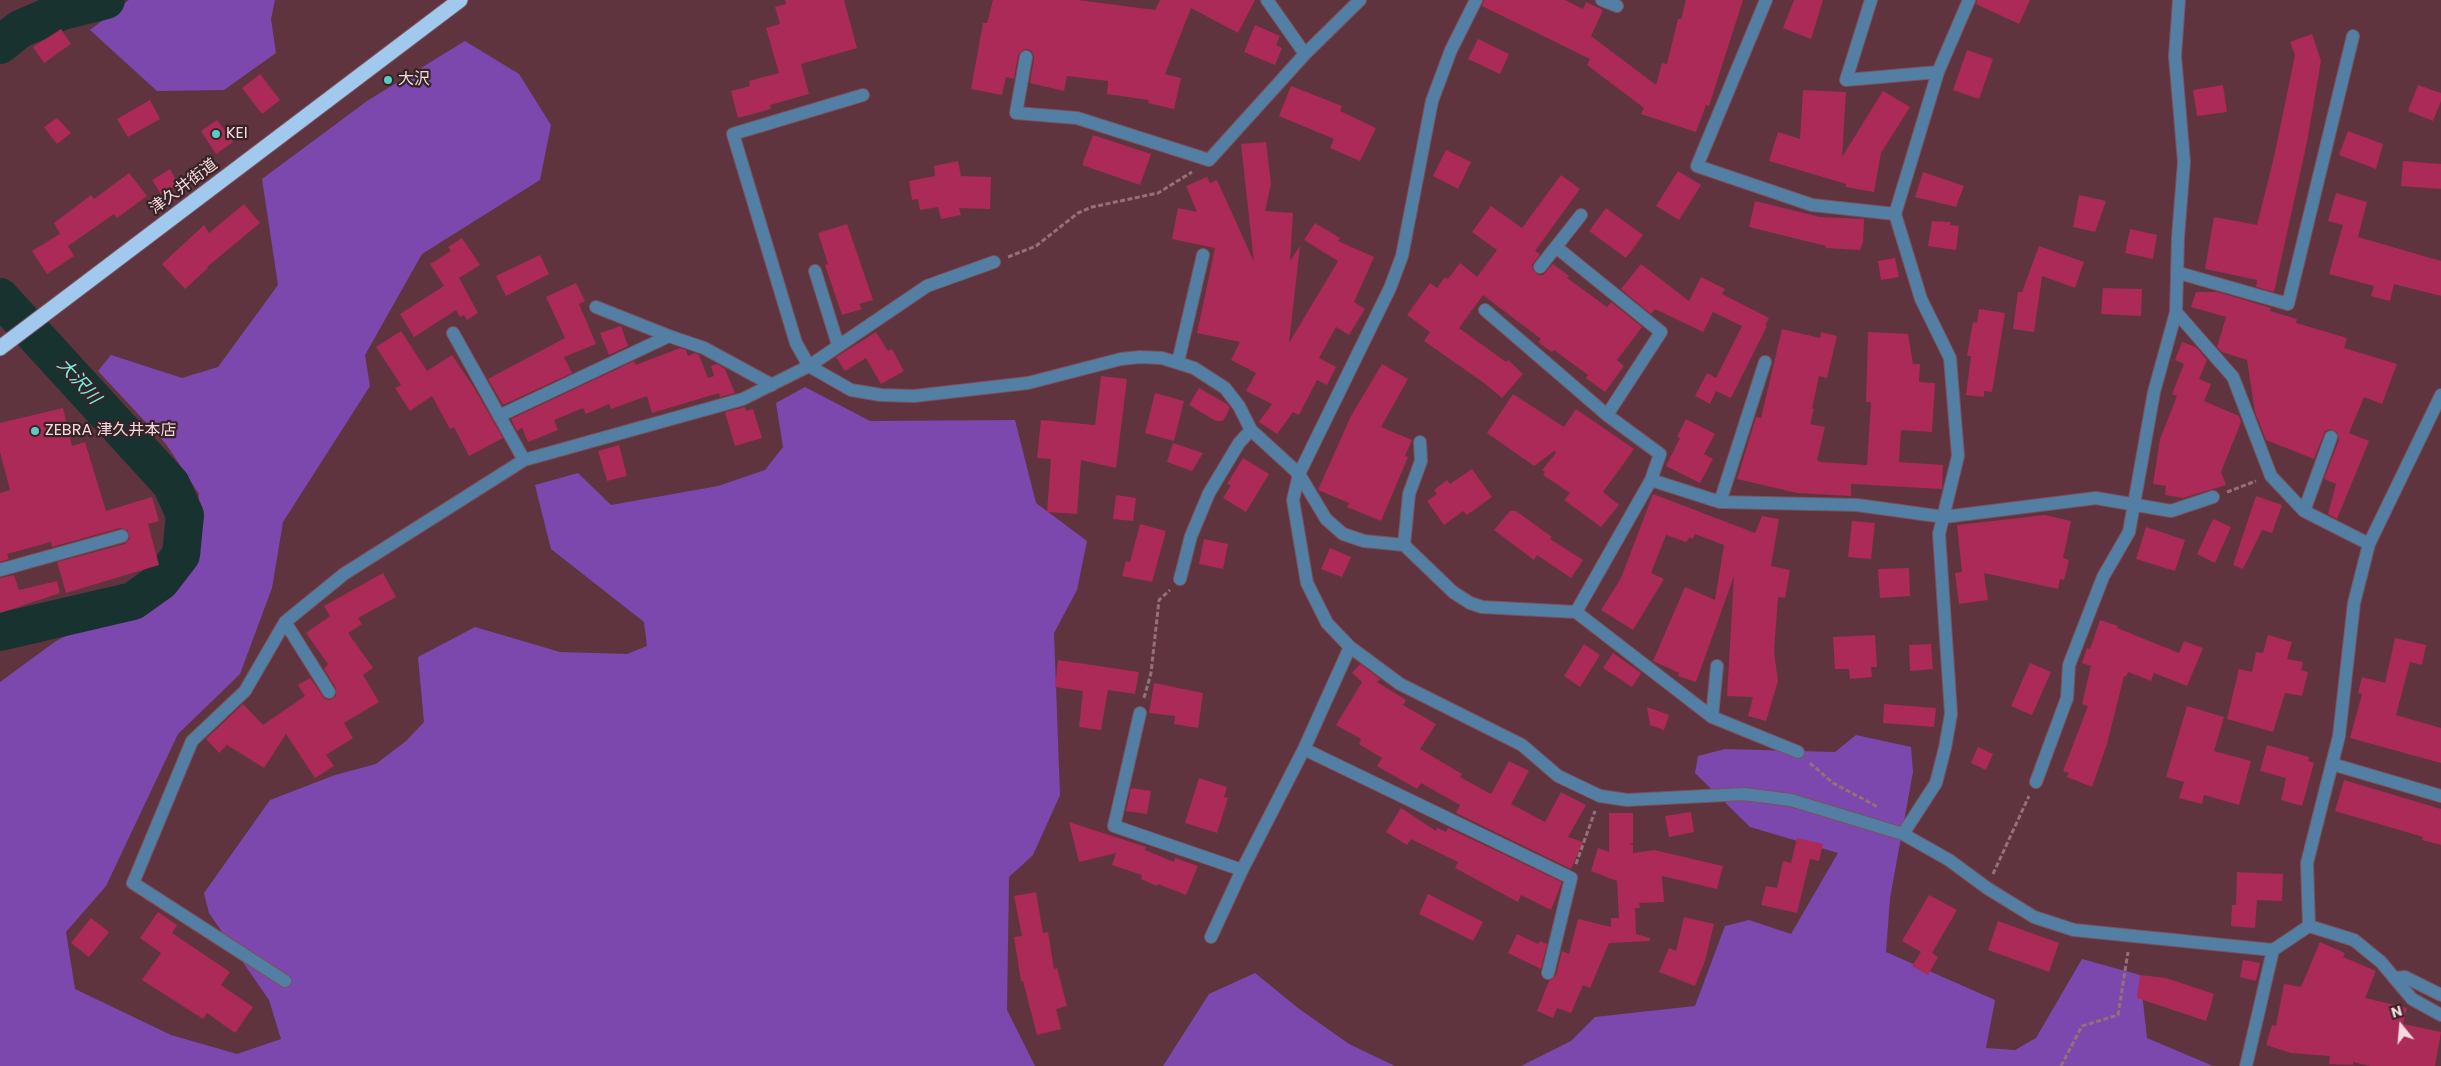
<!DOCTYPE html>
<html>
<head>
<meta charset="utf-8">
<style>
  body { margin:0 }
  #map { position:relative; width:2441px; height:1066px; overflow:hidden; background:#5f343f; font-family:Poppins,sans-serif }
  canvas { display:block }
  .north { position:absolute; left:2376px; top:1001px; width:50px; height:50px; -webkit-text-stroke:4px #372327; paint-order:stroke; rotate:343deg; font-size:14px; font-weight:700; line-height:20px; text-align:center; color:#f4d9de }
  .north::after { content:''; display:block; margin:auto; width:18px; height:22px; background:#f4d9de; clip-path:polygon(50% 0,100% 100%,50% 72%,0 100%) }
</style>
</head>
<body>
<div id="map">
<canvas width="2441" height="1066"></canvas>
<div class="north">N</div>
</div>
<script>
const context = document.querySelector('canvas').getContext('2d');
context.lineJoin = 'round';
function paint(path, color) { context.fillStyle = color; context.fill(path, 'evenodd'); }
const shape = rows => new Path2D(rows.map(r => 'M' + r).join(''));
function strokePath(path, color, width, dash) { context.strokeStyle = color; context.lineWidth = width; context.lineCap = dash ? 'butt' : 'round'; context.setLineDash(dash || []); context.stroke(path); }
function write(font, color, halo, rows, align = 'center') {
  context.font = font + ' Poppins,"Noto Sans JP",sans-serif'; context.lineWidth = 4.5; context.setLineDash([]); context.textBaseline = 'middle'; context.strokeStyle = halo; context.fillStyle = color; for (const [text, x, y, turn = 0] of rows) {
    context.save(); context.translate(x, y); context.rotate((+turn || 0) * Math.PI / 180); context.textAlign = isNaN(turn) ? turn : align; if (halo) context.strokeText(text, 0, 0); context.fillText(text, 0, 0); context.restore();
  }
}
const green = shape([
  [129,0,275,0,271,19,276,53,224,90,157,91,90,30],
  [465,41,519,74,551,125,540,180,422,254,365,355,370,386,283,522,272,588,240,674,178,734,106,886,66,932,75,989,171,1035,237,1054,281,1039,269,1000,209,913,204,893,270,800,335,775,376,764,406,741,424,722,418,657,475,627,560,652,627,654,647,646,644,622,551,549,535,485,578,473,611,505,718,486,765,470,783,447,776,403,805,387,870,421,1015,420,1036,503,1087,541,1077,590,1054,633,1060,795,1033,855,1009,877,1007,1010,1035,1066,0,1066,0,682,56,641,162,588,191,553,199,494,166,444,98,371,111,355,182,378,218,367,278,285,262,179,367,101],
  [1856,735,1911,747,1913,772,1890,898,1886,952,1995,1000,1986,1048,2015,1050,2036,1038,2082,959,2140,975,2147,1038,2213,1066,1521,1066,1571,1041,1595,1017,1695,1006,1725,926,1749,920,1791,934,1838,853,1750,827,1695,773,1698,756,1725,749,1835,752],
  [1255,973,1298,1008,1349,1044,1395,1066,1163,1066,1209,994]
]);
const river = shape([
  [0,45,20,29,62,11,106,0],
  [0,297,171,484,185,515,181,555,161,581,133,601,0,632]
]);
const building = shape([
  [785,0,844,0,857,48,801,64,809,94,770,105,771,109,738,118,731,91,750,86,749,81,779,73,766,28,780,24,775,7,786,4],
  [993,0,1078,0,1155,10,1160,0,1255,0,1238,33,1191,8,1165,74,1181,78,1174,109,1148,103,1149,100,1107,94,1108,81,1067,76,1064,91,1030,83,1034,58,1032,51,1027,49,1023,50,1018,55,1014,79,1006,77,1002,95,971,89,983,23,987,23],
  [1484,0,1565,0,1583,9,1586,2,1603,10,1591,36,1656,85,1662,63,1667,64,1678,19,1681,19,1686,0,1743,0,1709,106,1706,105,1696,132,1641,114,1644,108,1587,65,1590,59,1482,6],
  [1794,0,1823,0,1811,39,1783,28],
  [1977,0,2030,0,2019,24,1976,4],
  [1255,25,1280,36,1276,45,1282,48,1275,65,1244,52],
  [61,29,71,44,44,63,33,47],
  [2312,34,2321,61,2307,142,2274,292,2256,287,2257,280,2205,269,2214,217,2257,225,2274,157,2295,55,2290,42],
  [1478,39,1509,54,1500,74,1468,59],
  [1967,50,1993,59,1979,99,1953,90],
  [260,74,280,100,262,114,242,88],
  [2223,85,2227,112,2197,116,2193,90],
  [2418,85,2441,93,2441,101,2433,121,2408,111],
  [1291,86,1342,106,1340,111,1376,128,1360,161,1330,148,1334,139,1279,116],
  [1803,90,1846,92,1842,157,1883,91,1910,107,1881,153,1874,192,1846,187,1846,184,1769,161,1778,132,1800,139],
  [150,100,160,119,128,137,117,119],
  [57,118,71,133,57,144,44,127],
  [217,120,233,142,216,154,201,131],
  [2348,131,2383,144,2376,169,2339,155],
  [1093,135,1151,154,1140,185,1082,165],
  [1266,142,1271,184,1265,211,1293,213,1290,261,1300,246,1289,343,1338,261,1304,240,1315,223,1340,238,1338,241,1374,257,1354,302,1365,309,1349,335,1336,327,1319,358,1336,367,1327,385,1317,380,1299,415,1293,412,1277,434,1259,422,1272,404,1246,391,1256,373,1231,360,1240,342,1197,333,1215,248,1172,239,1178,208,1197,212,1186,186,1207,177,1210,183,1217,180,1254,262,1241,144],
  [1446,150,1471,162,1458,189,1433,176],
  [958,161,961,176,991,177,990,209,959,208,961,215,941,219,938,207,920,210,918,199,912,200,909,181,935,176,934,166],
  [2403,161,2441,164,2441,189,2401,186],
  [170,169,178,184,161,194,152,180],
  [1678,171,1701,185,1679,220,1656,206],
  [1923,172,1964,186,1956,207,1915,197],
  [129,173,147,196,117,218,114,214,68,246,74,256,47,274,32,251,60,234,54,223,91,195,94,199],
  [1561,175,1580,189,1535,251,1540,254,1532,265,1533,270,1538,275,1543,275,1553,264,1569,276,1567,278,1607,307,1611,302,1642,327,1617,360,1624,366,1605,392,1586,378,1588,375,1554,350,1552,352,1538,342,1541,339,1483,295,1459,328,1506,362,1508,360,1523,374,1502,398,1484,383,1424,341,1430,332,1407,315,1430,283,1437,288,1445,277,1448,279,1460,263,1477,277,1497,250,1472,232,1491,206,1522,228],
  [2336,193,2367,202,2358,237,2441,261,2441,296,2394,284,2390,301,2371,296,2374,286,2329,274,2343,225,2328,221],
  [2079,195,2106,201,2095,232,2073,227],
  [1755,201,1820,217,1864,219,1863,242,1860,250,1826,248,1826,246,1749,227],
  [244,204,260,223,207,267,208,268,185,289,162,264,204,225,209,233],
  [1606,208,1643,235,1626,258,1589,231],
  [1932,221,1951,222,1950,225,1959,226,1956,250,1928,246],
  [847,224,873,300,859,304,862,309,842,315,825,265,828,264,818,233],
  [2130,229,2157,235,2153,259,2125,253],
  [462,238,480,265,459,278,478,313,467,320,464,315,460,317,456,310,414,337,400,314,444,286,430,264,451,251,448,247],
  [2039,246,2084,262,2075,288,2042,276,2034,332,2013,329,2018,292,2022,292],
  [540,255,549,274,506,296,496,276],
  [1895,258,1899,277,1881,280,1878,261],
  [1641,264,1689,301,1701,277,1725,289,1722,294,1769,318,1765,325,1767,326,1731,398,1716,391,1710,404,1695,396,1707,373,1716,378,1742,326,1713,312,1703,332,1655,309,1651,314,1621,289],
  [576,283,585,301,579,304,596,344,564,357,572,373,503,405,488,379,565,338,546,297],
  [2103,288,2142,289,2141,316,2101,314],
  [2196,292,2218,292,2271,308,2270,311,2297,319,2296,323,2347,338,2344,348,2397,364,2382,404,2364,397,2349,433,2369,441,2337,519,2328,514,2336,484,2324,479,2339,440,2337,432,2330,429,2325,431,2314,459,2266,440,2255,412,2247,360,2222,352,2217,347,2226,317,2191,307],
  [1979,309,2005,313,1992,392,1984,391,1984,397,1966,395,1971,356,1967,356,1973,322,1977,323],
  [621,326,628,346,609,355,600,333],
  [1782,329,1820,338,1821,332,1837,336,1827,378,1819,376,1812,409,1814,409,1810,424,1825,427,1817,460,1821,462,1867,465,1871,402,1866,402,1868,332,1908,334,1913,364,1920,364,1919,382,1935,383,1932,432,1901,430,1899,462,1943,465,1942,489,1851,484,1851,496,1797,493,1737,479,1756,417,1761,418],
  [401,331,427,371,452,355,473,386,503,438,469,456,454,427,450,429,432,396,410,411,395,388,401,385,376,347],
  [876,332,888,351,892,349,904,371,881,384,866,358,845,371,836,357],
  [2182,342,2196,347,2207,360,2199,379,2211,384,2204,401,2239,416,2241,422,2221,472,2226,485,2183,498,2165,495,2166,486,2153,484,2160,439,2177,396,2172,394,2184,364,2175,360],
  [680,348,686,350,688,356,695,353,699,355,708,378,714,376,711,366,717,364,725,369,735,393,720,397,719,393,652,413,647,396,611,409,609,404,586,414,583,408,554,420,558,430,528,442,522,428,517,431,511,419,634,361,636,365],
  [1382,364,1408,379,1381,427,1412,440,1405,456,1408,457,1381,521,1347,507,1349,503,1318,490,1351,416],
  [1101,376,1127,379,1116,468,1081,460,1077,514,1047,512,1051,459,1037,458,1041,420,1095,425],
  [1199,388,1227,404,1230,408,1223,421,1216,421,1189,405],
  [1155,393,1184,401,1174,441,1145,433],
  [1513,394,1564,427,1576,409,1634,449,1603,492,1619,505,1601,527,1564,500,1570,493,1543,475,1545,472,1542,470,1556,453,1554,451,1534,466,1487,433],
  [745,407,746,411,753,409,762,438,735,446,725,412],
  [63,408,72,446,85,442,106,511,152,497,159,521,148,524,159,565,66,593,57,562,125,544,130,538,127,530,120,528,52,547,51,542,7,554,9,559,0,562,0,493,10,490,0,452,0,423],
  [1686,419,1715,434,1704,454,1713,459,1700,483,1666,466,1680,438,1677,437],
  [1173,443,1203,453,1192,471,1167,462],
  [619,445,627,476,607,481,598,451],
  [1243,458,1269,474,1246,512,1223,498,1231,485,1227,484],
  [1472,469,1492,497,1467,515,1463,511,1444,525,1427,501,1437,494,1434,490,1447,480,1450,484],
  [1653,494,1755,533,1762,516,1779,519,1771,566,1790,570,1785,598,1778,597,1774,652,1778,681,1766,721,1748,716,1753,697,1727,696,1734,576,1696,682,1678,676,1679,673,1653,661,1685,587,1715,600,1724,545,1695,534,1693,539,1690,537,1686,542,1666,535,1651,573,1664,579,1633,630,1601,610,1621,578],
  [1116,495,1136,498,1133,521,1113,519],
  [2256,496,2282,505,2272,533,2262,530,2243,569,2233,565],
  [1510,511,1516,511,1552,537,1550,539,1583,560,1571,578,1537,555,1534,560,1494,530],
  [2045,515,2071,521,2063,558,2069,560,2064,580,2060,579,2058,589,1984,573,1988,600,1959,604,1955,573,1962,572,1957,525],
  [2213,519,2231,527,2215,563,2197,554],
  [1852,521,1875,523,1871,559,1848,557],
  [1140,524,1166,531,1152,582,1122,576,1126,561,1130,562],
  [2146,527,2185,540,2175,571,2136,559],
  [1204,539,1228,544,1223,569,1199,564],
  [1330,548,1351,557,1342,577,1321,569],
  [1909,568,1910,596,1880,598,1878,569],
  [383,573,396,597,358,618,362,624,348,633,373,668,363,675,379,702,344,723,353,738,326,755,334,766,315,778,286,734,264,768,227,745,219,753,206,739,243,704,263,725,305,696,298,685,310,678,325,699,330,700,336,696,336,688,324,669,328,664,306,633,330,616,324,606],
  [14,575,19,590,57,581,60,593,0,613,0,578],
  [2100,620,2118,626,2117,628,2179,653,2184,641,2203,648,2187,686,2154,673,2151,681,2128,672,2126,677,2124,676,2107,744,2092,787,2067,777,2069,773,2063,771,2088,706,2082,704,2091,666,2082,663,2087,648,2090,649],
  [1875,635,1877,667,1871,667,1872,677,1850,679,1849,669,1835,669,1833,637],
  [2268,635,2292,642,2287,659,2303,662,2301,670,2308,672,2302,696,2285,693,2273,732,2227,719,2239,669,2252,672,2256,652,2263,653],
  [2395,638,2426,645,2422,665,2410,662,2396,715,2441,728,2441,763,2350,738,2362,694,2358,693,2362,677,2385,683],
  [1584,644,1600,655,1580,687,1564,676],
  [1931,644,1933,669,1910,671,1909,645],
  [1613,653,1641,673,1632,687,1603,668],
  [1058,660,1139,672,1135,694,1108,690,1101,730,1079,727,1083,691,1055,687],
  [2030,663,2051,672,2032,715,2011,706],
  [1360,664,1380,679,1377,682,1406,700,1403,705,1436,724,1420,749,1462,774,1460,777,1491,794,1509,761,1529,771,1511,804,1545,822,1561,792,1586,805,1568,837,1583,842,1571,869,1456,813,1460,805,1421,783,1417,789,1377,766,1382,758,1359,744,1361,739,1336,725,1362,682,1352,673],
  [1154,683,1203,693,1198,728,1174,724,1175,716,1149,713],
  [1884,704,1936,708,1934,727,1883,723],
  [2187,706,2224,717,2214,751,2251,761,2239,805,2204,795,2202,804,2179,798,2184,782,2166,777],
  [1647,707,1669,715,1664,730,1650,725],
  [2267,745,2309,757,2308,761,2314,763,2302,806,2281,800,2286,778,2260,771],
  [1978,747,1993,754,1986,770,1971,763],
  [1199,778,1227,787,1224,797,1228,798,1217,833,1185,823],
  [2344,780,2441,809,2441,845,2422,840,2423,837,2335,811],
  [1131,788,1151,791,1147,814,1126,811],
  [1401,808,1436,831,1437,828,1446,832,1448,828,1562,882,1551,910,1521,895,1518,902,1455,868,1458,862,1411,839,1407,845,1386,832],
  [1691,812,1694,832,1669,837,1665,816],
  [1609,813,1633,813,1633,843,1629,844,1633,845,1633,853,1654,850,1723,866,1717,889,1662,876,1664,902,1639,903,1640,908,1635,908,1636,934,1650,938,1650,941,1609,943,1590,988,1583,985,1571,1013,1557,1008,1553,1018,1537,1011,1549,981,1556,975,1562,951,1569,954,1578,919,1611,927,1611,918,1619,918,1617,881,1591,871,1598,848,1609,852],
  [1069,822,1146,847,1145,850,1174,862,1175,858,1198,866,1186,895,1158,884,1157,886,1141,879,1142,875,1112,865,1116,853,1079,862],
  [1797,838,1823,844,1819,861,1810,859,1797,913,1761,905,1766,886,1777,888,1783,861,1791,863],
  [2237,872,2283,874,2282,901,2257,900,2255,928,2231,926,2232,905,2236,905],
  [1036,892,1043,933,1048,932,1054,969,1057,968,1067,1006,1056,1009,1061,1029,1037,1035,1023,981,1021,981,1014,937,1022,936,1014,896],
  [1428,894,1483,922,1473,941,1419,914],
  [1929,895,1957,910,1932,953,1938,957,1928,975,1912,966,1921,952,1902,941],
  [158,912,177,925,172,933,230,972,221,985,253,1007,235,1033,207,1013,203,1019,142,980,161,953,140,938],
  [1684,917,1714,924,1705,961,1695,986,1659,972,1669,948,1676,951],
  [91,918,109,932,89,957,71,943],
  [1998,921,2059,943,2049,972,1988,950],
  [1517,934,1538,944,1540,941,1547,944,1541,969,1508,953],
  [2320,942,2345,953,2343,957,2376,971,2365,998,2407,1008,2403,1024,2441,1032,2435,1066,2371,1066,2353,1062,2353,1065,2329,1064,2330,1056,2291,1053,2266,1045,2272,1025,2276,1026,2284,984,2301,987],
  [2243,960,2260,963,2256,981,2240,977],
  [2140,975,2166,978,2214,994,2206,1021,2137,998]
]);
const path = shape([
  [1008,257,1036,246,1078,213,1092,207,1158,193,1192,172],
  [2227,492,2256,481],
  [1144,698,1151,673,1159,600,1170,590],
  [1810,763,1833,783,1878,807],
  [1576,864,1595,811],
  [1993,874,2029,796],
  [2061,1066,2082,1026,2118,1015,2128,952]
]);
const minor = shape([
  [1267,0,1305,54],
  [1476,0,1451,50,1432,101,1402,256,1390,288,1299,474,1293,500,1307,583,1327,623,1350,647,1400,684,1522,745,1558,776,1600,796,1627,800,1744,794,1791,800,1903,834,1949,860,1987,888,2034,917,2074,930,2273,950,2309,926],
  [1602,0,1617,6],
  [1766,0,1697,166,1812,205,1895,214],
  [1871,0,1846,80,1938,72],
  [1026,57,1016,113,1077,118,1209,160,1305,54,1360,0],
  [863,95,733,134,796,343,809,366,927,286,994,262],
  [1556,247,1661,332,1607,415],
  [1540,267,1581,215],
  [815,271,838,345],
  [2179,273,2288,304,2353,36],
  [596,307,669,336],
  [1485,310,1607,415,1660,454,1651,480,1576,612],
  [2176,312,2233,377,2271,476,2304,511,2369,544],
  [453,333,524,460],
  [1178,362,1203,255],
  [499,416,669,336,704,348,772,385],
  [1651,480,1720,502,1857,505,1944,517,2096,498,2171,511,2213,497],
  [1720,502,1765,362],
  [2304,511,2331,437],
  [1404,545,1409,494,1421,461,1420,442],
  [0,570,122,536],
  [1180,579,1191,536,1209,493,1239,443,1251,430],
  [285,622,329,692],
  [1140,713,1114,826,1242,870],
  [1712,717,1717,666],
  [1304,749,1571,878,1548,973],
  [2332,764,2441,796],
  [2036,782,2067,698,2069,665,2103,577,2129,532,2154,392,2176,312,2178,237,2184,162,2175,56,2179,0],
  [1903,834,1936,783,1945,748,1951,714,1939,534,1958,456,1950,358,1921,299,1895,214,1938,72,1969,0],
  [2309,926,2307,863,2339,736,2354,603,2369,544,2441,395],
  [2309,926,2354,940,2381,962,2412,999,2441,1015],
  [1211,937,1242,870,1304,749,1350,647],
  [2394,978,2405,977,2441,995],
  [285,981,133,883,192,741,245,691,285,622,344,574,524,460,743,399,809,366,851,390,881,395,914,396,1028,383,1121,359,1140,357,1162,358,1194,368,1225,388,1239,406,1251,430,1299,474,1326,519,1343,534,1364,541,1404,545,1453,592,1470,603,1482,607,1576,612,1712,717,1798,752],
  [2246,1066,2273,950]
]);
const highway = shape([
  [0,348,460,0]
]);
const markers = [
  [388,80,5,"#58cec0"],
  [216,134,5,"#58cec0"],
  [35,431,5,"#58cec0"]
];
const poiNames = [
  ["大沢",398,80],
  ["KEI",226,134],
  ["ZEBRA 津久井本店",45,431]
];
const streetNames = [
  ["津久井街道",184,187,-37]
];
const waterNames = [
  ["大沢川",78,382,48]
];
paint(green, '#7c48ad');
strokePath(river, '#18332f', 38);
paint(building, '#ab2a57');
strokePath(minor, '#7a525c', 14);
strokePath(highway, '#7a525c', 17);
strokePath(path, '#957079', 3, [5, 2.5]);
strokePath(minor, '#537fa4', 12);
strokePath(highway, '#a0c9ed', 15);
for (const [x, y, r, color] of markers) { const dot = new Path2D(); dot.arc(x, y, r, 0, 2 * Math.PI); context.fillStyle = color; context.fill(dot); strokePath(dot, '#372327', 2); }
write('16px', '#f4d9de', '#372327', poiNames, 'left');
write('16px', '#f4d9de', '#372327', streetNames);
write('italic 18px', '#6ef2e3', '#372327', waterNames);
</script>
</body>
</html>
